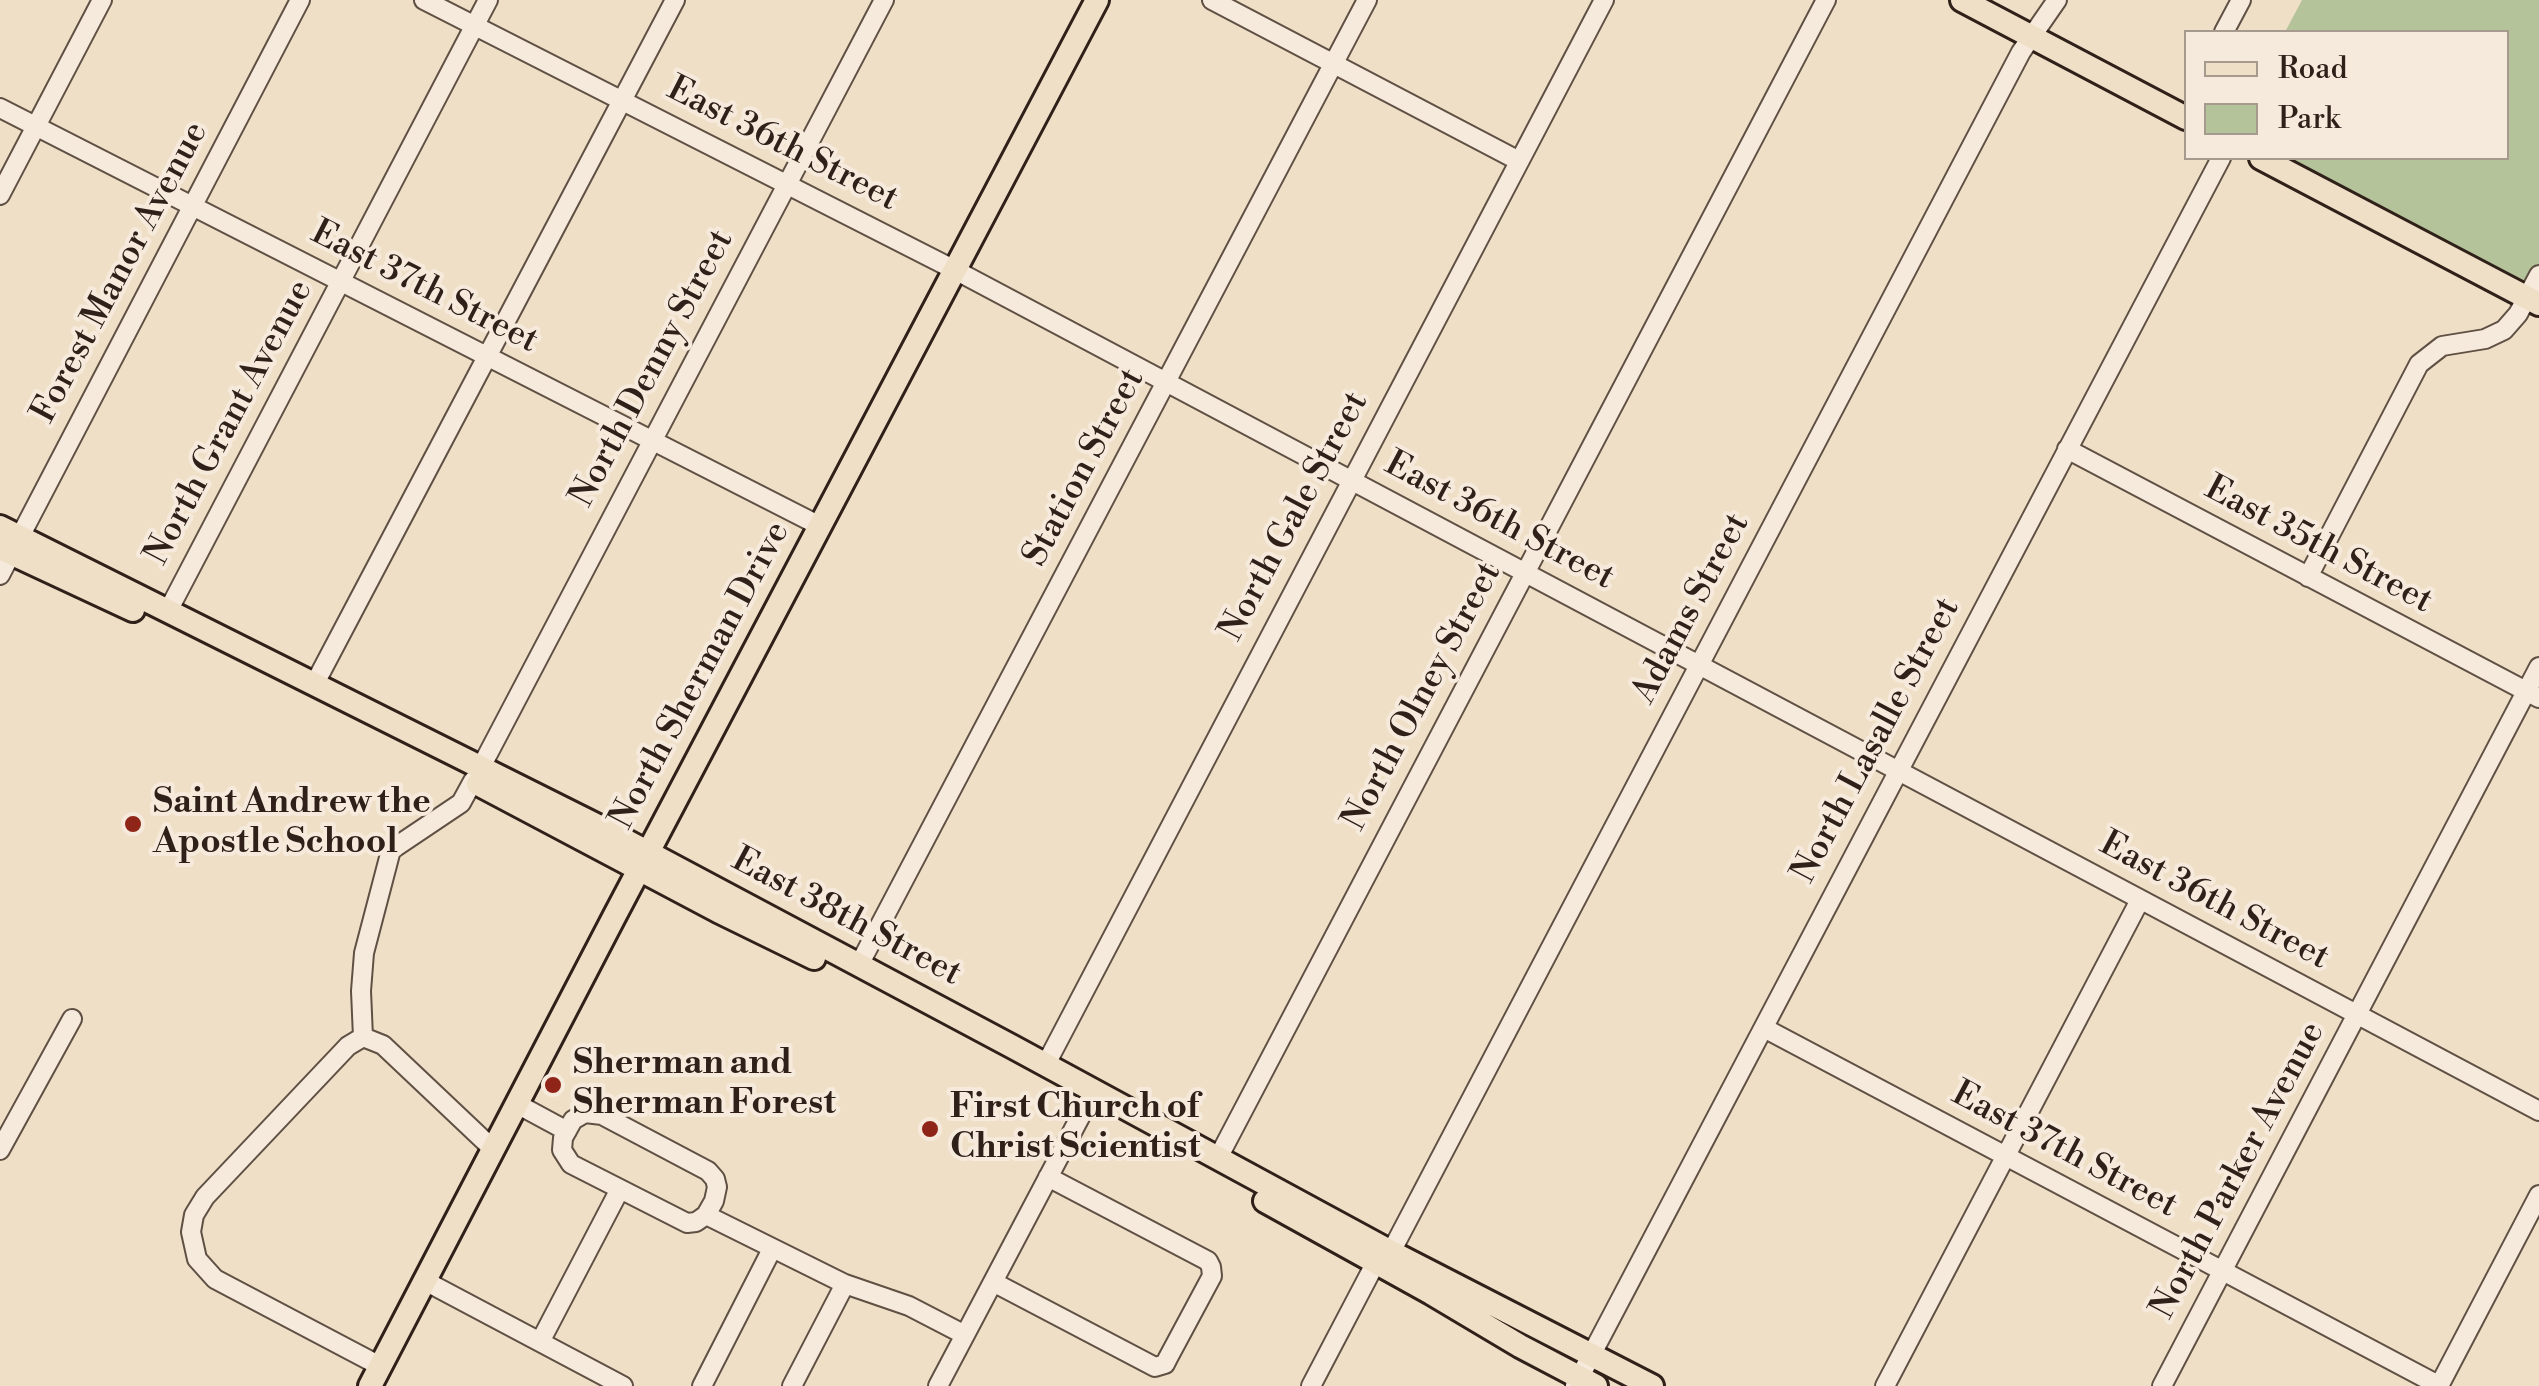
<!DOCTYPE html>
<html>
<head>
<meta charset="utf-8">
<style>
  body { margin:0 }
  #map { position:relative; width:2539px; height:1386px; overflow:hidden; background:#f0dfc7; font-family:"Libre Bodoni",serif }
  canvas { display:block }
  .legend { position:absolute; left:2184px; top:30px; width:325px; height:130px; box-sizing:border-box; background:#f5eadb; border:2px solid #a6998d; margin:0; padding:12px 18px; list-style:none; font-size:30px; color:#2f2019 }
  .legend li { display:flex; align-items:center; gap:20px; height:50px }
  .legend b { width:50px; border:2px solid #a6998d }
</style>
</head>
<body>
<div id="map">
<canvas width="2539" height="1386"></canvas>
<ul class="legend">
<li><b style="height:12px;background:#f0dfc7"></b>Road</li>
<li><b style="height:28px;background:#b4c39a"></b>Park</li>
</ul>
</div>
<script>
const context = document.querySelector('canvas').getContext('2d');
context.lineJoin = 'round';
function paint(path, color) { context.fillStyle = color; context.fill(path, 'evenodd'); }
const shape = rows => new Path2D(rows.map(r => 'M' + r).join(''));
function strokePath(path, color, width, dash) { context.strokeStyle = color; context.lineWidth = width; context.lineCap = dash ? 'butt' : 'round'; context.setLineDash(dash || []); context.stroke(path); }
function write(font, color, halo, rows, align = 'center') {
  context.font = font + ' "Libre Bodoni",serif'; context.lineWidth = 8; context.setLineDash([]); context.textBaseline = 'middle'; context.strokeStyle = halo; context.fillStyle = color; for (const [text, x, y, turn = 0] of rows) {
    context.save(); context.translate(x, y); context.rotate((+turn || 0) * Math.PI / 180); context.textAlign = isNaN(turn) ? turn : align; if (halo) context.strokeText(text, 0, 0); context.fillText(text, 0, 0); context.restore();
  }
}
const green = shape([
  [2302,0,2539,0,2539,291,2285,158,2506,158,2506,32,2285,32]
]);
const minor = shape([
  [424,0,955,270,2539,1111],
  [1212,0,1519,161],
  [2224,32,2241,0],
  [0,108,820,526],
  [0,195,102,0],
  [2067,449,2539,698],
  [0,575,300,0],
  [2308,577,2419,364,2442,346,2485,339,2504,330,2518,314,2539,275],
  [168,611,488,0],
  [314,685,675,0],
  [480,769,884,0],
  [859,965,1367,0],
  [1764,1028,2440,1386],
  [363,1037,348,1046,205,1197,194,1215,191,1232,197,1259,215,1279,380,1366],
  [363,1037,361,991,364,953,391,850,461,803,473,781],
  [363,1037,383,1045,494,1150],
  [1046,1064,1604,0],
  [517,1104,567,1131],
  [585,1113,602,1115,708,1171,715,1179,717,1187,714,1201,706,1215,696,1222,687,1223,571,1164,562,1150,563,1138,573,1120,585,1113],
  [0,1150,72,1019],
  [1218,1158,1826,0],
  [706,1215,845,1284,909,1306,965,1335],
  [1391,1252,2021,52,2057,0],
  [425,1281,623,1386],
  [993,1282,1155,1367,1165,1364,1168,1358,1212,1276,1211,1267,1208,1261,1048,1177],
  [540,1342,620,1189],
  [702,1386,772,1249],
  [792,1386,845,1284],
  [938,1386,1088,1102],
  [1311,1386,1376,1262],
  [1575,1386,2221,158],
  [1885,1386,2140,900],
  [2162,1386,2539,667],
  [2439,1386,2539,1195]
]);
const major = shape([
  [1962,0,2186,118],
  [2261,158,2539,304],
  [0,527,602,828,1013,1047,1391,1252,1652,1386],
  [0,548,133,610],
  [478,784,718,911,814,958],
  [1265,1201,1431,1293,1520,1346,1596,1386],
  [370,1386,614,917,1097,0]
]);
const markers = [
  [133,824,10,"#8f2418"],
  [553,1085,10,"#8f2418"],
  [930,1129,10,"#8f2418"]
];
const streetNames = [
  ["East 36th Street",782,145,27],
  ["Forest Manor Avenue",121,273,-62],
  ["East 37th Street",424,288,27],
  ["North Denny Street",653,369,-62],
  ["North Grant Avenue",230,423,-62],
  ["Station Street",1085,468,-62],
  ["North Gale Street",1295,517,-62],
  ["East 36th Street",1499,522,28],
  ["East 35th Street",2318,546,28],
  ["Adams Street",1692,609,-62],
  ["North Sherman Drive",701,676,-62],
  ["North Olney Street",1423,697,-62],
  ["North Lasalle Street",1877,741,-62],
  ["East 36th Street",2214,902,28],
  ["East 38th Street",846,918,28],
  ["East 37th Street",2064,1151,28],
  ["North Parker Avenue",2239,1171,-62]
];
const poiNames = [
  ["Saint Andrew the",153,804],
  ["Apostle School",153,844],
  ["Sherman and",573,1065],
  ["Sherman Forest",573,1105],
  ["First Church of",950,1109],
  ["Christ Scientist",950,1149]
];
paint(green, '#b4c39a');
strokePath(minor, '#5f5044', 22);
strokePath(major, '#2f2019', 28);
strokePath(minor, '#f5eadb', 18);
strokePath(major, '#f0dfc7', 22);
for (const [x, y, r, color] of markers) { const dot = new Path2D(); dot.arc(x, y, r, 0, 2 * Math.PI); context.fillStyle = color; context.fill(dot); strokePath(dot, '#f5eadb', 4); }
write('35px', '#2f2019', '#f5eadb', streetNames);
write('bold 35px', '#2f2019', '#f5eadb', poiNames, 'left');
</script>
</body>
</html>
